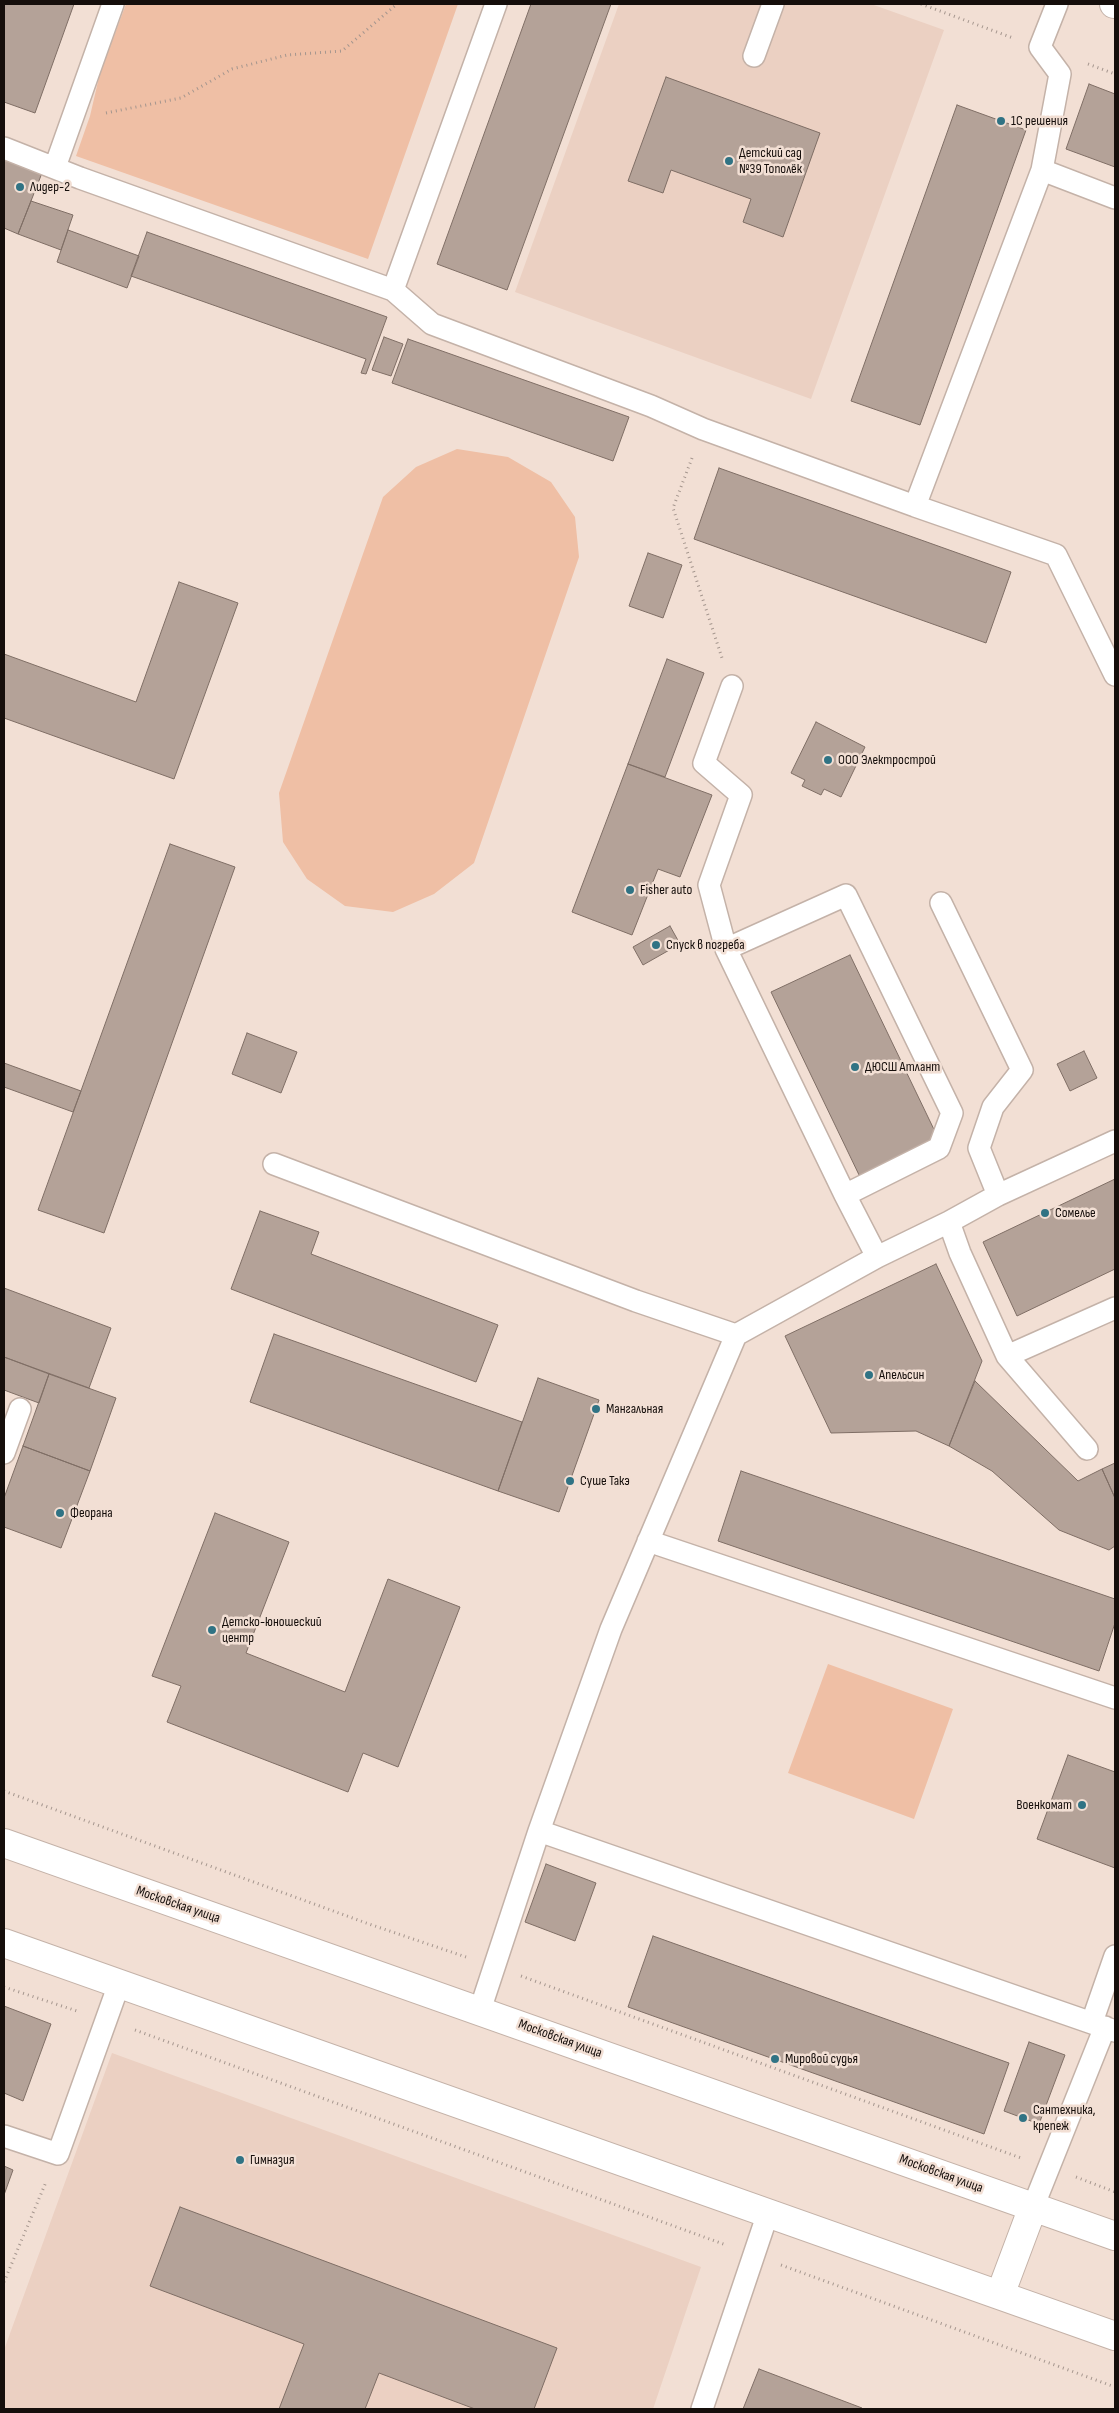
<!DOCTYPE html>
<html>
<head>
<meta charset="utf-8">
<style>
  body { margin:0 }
  #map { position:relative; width:1119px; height:2413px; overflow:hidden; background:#f2dfd4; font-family:"Sofia Sans Condensed",sans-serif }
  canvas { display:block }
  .frame { position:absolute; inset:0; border:5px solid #150e0b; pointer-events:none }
</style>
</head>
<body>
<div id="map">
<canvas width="1119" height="2413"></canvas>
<div class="frame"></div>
</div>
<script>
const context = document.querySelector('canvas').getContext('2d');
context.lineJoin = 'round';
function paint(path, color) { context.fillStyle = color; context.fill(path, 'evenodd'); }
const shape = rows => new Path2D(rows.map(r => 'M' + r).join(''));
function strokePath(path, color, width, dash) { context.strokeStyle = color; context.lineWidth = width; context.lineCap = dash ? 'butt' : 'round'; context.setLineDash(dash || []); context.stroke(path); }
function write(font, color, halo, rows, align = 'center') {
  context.font = font + ' "Sofia Sans Condensed",sans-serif'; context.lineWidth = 5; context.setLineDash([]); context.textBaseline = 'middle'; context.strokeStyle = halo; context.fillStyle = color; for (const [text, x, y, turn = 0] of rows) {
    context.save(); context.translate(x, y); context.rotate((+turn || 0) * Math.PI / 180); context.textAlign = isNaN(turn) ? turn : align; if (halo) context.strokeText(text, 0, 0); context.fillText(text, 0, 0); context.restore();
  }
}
const built = shape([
  [619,4,871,4,944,30,811,399,515,292],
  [112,2053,701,2267,653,2409,4,2409,4,2350]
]);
const green = shape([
  [126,4,458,4,368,259,76,156,90,116,100,73],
  [457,449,508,457,551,482,575,517,579,557,474,863,434,894,393,912,345,906,307,879,283,842,279,793,383,497,416,467],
  [828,1664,953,1709,914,1819,788,1773]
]);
const building = shape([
  [4,4,74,4,35,113,4,102,4,4],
  [531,4,611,4,507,290,437,264,531,4],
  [666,77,820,133,783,237,743,222,751,199,671,170,663,193,628,181,666,77],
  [1089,84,1115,94,1115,167,1066,149,1089,84],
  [957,105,1026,130,920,425,851,401,957,105],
  [4,159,42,173,18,234,4,228,4,159],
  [31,201,73,215,61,250,18,234,31,201],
  [68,230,139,256,127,288,57,262,68,230],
  [147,232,387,317,366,374,361,373,366,359,131,276,147,232],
  [384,337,403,344,391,376,372,370,384,337],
  [408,339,629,417,613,461,392,383,408,339],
  [719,468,1011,572,986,643,694,539,719,468],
  [648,553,682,565,663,618,629,606,648,553],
  [179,582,238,603,174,779,4,718,4,654,136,702,179,582],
  [667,659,704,673,665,777,628,764,667,659],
  [816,722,865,747,841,797,824,789,821,795,802,786,805,780,791,773,816,722],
  [628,764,712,795,680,877,658,869,632,935,572,912,628,764],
  [170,844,235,867,104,1233,38,1210,170,844],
  [670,926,680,944,643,965,633,947,670,926],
  [850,955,940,1142,861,1179,771,992,850,955],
  [247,1033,297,1052,281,1093,232,1074,247,1033],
  [1084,1051,1097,1078,1070,1091,1057,1064,1084,1051],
  [4,1063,81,1091,73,1112,4,1087,4,1063],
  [1115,1179,1115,1269,1017,1316,983,1242,1115,1179],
  [260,1211,319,1232,311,1254,498,1325,476,1382,231,1289,260,1211],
  [936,1264,982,1361,949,1446,916,1431,831,1433,785,1336,936,1264],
  [4,1288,111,1328,89,1388,4,1357,4,1288],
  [274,1334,522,1422,498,1491,250,1402,274,1334],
  [4,1357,49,1374,39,1403,4,1390,4,1357],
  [49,1374,116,1398,90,1471,23,1446,49,1374],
  [538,1378,599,1400,559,1512,498,1491,538,1378],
  [975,1381,1078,1481,1102,1469,1115,1498,1115,1546,1109,1550,1059,1530,992,1471,949,1446,975,1381],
  [23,1446,90,1471,61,1548,4,1527,4,1498,23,1446],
  [1115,1463,1115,1498,1102,1469,1115,1463],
  [741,1471,1115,1599,1115,1623,1099,1671,718,1541,741,1471],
  [215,1513,289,1542,246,1653,345,1692,388,1579,460,1607,398,1767,363,1753,348,1792,167,1722,181,1686,152,1676,215,1513],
  [1068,1755,1115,1772,1115,1868,1037,1839,1068,1755],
  [546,1864,596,1883,575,1941,525,1922,546,1864],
  [653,1936,1009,2063,984,2134,628,2007,653,1936],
  [4,2006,51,2024,23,2101,4,2093,4,2006],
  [1029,2042,1065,2055,1039,2124,1004,2111,1029,2042],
  [4,2166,13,2170,4,2195,4,2166],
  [180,2207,557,2348,534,2409,475,2409,379,2373,365,2409,279,2409,304,2344,150,2286,180,2207],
  [759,2369,862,2408,862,2409,743,2409,759,2369]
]);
const path = shape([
  [921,4,1013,38],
  [1088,64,1115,74],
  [106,113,181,98,232,69,287,55,342,51,397,4],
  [692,458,673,508,722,658],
  [4,1791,369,1924,466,1957],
  [521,1976,1021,2158],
  [4,1987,77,2011],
  [135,2030,726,2245],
  [1076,2177,1115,2192],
  [781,2265,1115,2387],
  [4,2282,46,2182]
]);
const service = shape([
  [1057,4,1040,47,1060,74,1042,170,915,506,1056,555,1115,675],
  [754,56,773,4],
  [4,148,80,178,393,290,432,324,651,406,703,429,915,506],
  [55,167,113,4],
  [1042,170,1115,198],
  [393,290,496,4],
  [941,903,1022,1070,993,1107,979,1148,998,1195],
  [726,949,709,885,741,795,704,763,732,686],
  [274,1164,636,1301,736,1335],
  [845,1195,939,1148,952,1113,846,895,726,949,845,1195,877,1257],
  [949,1222,960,1253,1007,1356,1087,1449],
  [1007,1356,1115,1308],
  [4,1453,20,1409],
  [648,1541,1115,1698],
  [539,1831,1115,2031],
  [480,2010,539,1831,611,1629,736,1335,877,1257,949,1222,998,1195,1115,1141],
  [1092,2022,1115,1956],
  [4,2136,58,2154,119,1984],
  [1033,2207,1105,2027],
  [702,2409,768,2213]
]);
const tertiary = shape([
  [1114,4,1115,4]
]);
const secondary = shape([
  [4,1843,1115,2236],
  [4,1943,1115,2336],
  [1000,2295,1033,2207]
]);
const markers = [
  [1001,121,5,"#307384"],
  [729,161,5,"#307384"],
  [20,187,5,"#307384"],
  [828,760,5,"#307384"],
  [630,890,5,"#307384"],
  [656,945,5,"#307384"],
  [855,1067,5,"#307384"],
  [1045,1213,5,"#307384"],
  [869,1375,5,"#307384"],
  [596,1409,5,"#307384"],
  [570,1481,5,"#307384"],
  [60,1513,5,"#307384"],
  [212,1630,5,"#307384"],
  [1082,1805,5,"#307384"],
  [775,2059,5,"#307384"],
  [1023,2118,5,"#307384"],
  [240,2160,5,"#307384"]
];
const poiNames = [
  ["1С решения",1011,121],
  ["Детский сад",739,153],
  ["№39 Тополёк",739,169],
  ["Лидер-2",30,187],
  ["ООО Электрострой",838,760],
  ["Fisher auto",640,890],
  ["Спуск в погреба",666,945],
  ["ДЮСШ Атлант",865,1067],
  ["Сомелье",1055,1213],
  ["Апельсин",879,1375],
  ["Мангальная",606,1409],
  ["Суше Такэ",580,1481],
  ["Феорана",70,1513],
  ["Детско-юношеский",222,1622],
  ["центр",222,1638],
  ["Военкомат",1072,1805,"right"],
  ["Мировой судья",785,2059],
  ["Сантехника,",1033,2110],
  ["крепеж",1033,2126],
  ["Гимназия",250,2160]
];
const streetNames = [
  ["Московская улица",178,1905,19],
  ["Московская улица",560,2039,20],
  ["Московская улица",941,2174,20]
];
paint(built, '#ebd0c2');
paint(green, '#efbfa5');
paint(building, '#b4a298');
strokePath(building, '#7f6e65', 1);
strokePath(service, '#c4b2a8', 24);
strokePath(tertiary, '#c4b2a8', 30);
strokePath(secondary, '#c4b2a8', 30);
strokePath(path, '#a5968e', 3, [1, 4]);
strokePath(service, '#fff', 21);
strokePath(tertiary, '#fff', 28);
strokePath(secondary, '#fff', 28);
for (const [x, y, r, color] of markers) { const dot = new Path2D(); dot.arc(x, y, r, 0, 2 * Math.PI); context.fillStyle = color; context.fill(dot); strokePath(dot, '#f2dfd4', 2); }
write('14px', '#150e0b', '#f2dfd4', poiNames, 'left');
write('14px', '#150e0b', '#f2dfd4', streetNames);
</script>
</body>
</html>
